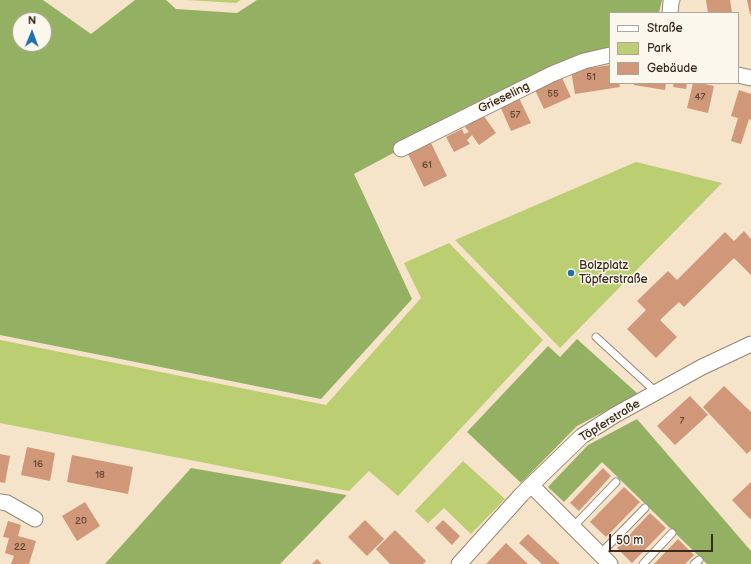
<!DOCTYPE html>
<html>
<head>
<meta charset="utf-8">
<style>
  body { margin:0 }
  #map { position:relative; width:751px; height:564px; overflow:hidden; background:#f5e3ca; font-family:"Balsamiq Sans",sans-serif }
  canvas { display:block }
  .legend { position:absolute; left:609px; top:12px; width:130px; height:72px; box-sizing:border-box; background:#fbf7ec; border:1px solid #aea59a; margin:0; padding:5px 7px; list-style:none; font-size:12px; color:#3b2a1e }
  .legend li { display:flex; align-items:center; gap:8px; height:20px }
  .legend b { width:20px; border:1px solid #aea59a }
  .north { position:absolute; left:12px; top:12px; width:40px; height:40px; box-sizing:border-box; background:#fbf7ec; border:1px solid #aea59a; border-radius:50%; rotate:1deg; font-size:11px; font-weight:700; line-height:16px; text-align:center; color:#3b2a1e }
  .north::after { content:''; display:block; margin:auto; width:14px; height:18px; background:#1f6fb2; clip-path:polygon(50% 0,100% 100%,50% 72%,0 100%) }
  .scale { position:absolute; left:609px; top:534px; width:104px; height:18px; box-sizing:border-box; border:2px solid #3b2a1e; border-top:0; padding-left:5px; font-size:12px; line-height:14px; white-space:nowrap; color:#3b2a1e; -webkit-text-stroke:3px #fbf7ec; paint-order:stroke }
</style>
</head>
<body>
<div id="map">
<canvas width="751" height="564"></canvas>
<ul class="legend">
<li><b style="height:5px;background:#fff"></b>Straße</li>
<li><b style="height:11px;background:#bbce71"></b>Park</li>
<li><b style="height:11px;background:#d09778"></b>Gebäude</li>
</ul>
<div class="north">N</div>
<div class="scale">50 m</div>
</div>
<script>
const context = document.querySelector('canvas').getContext('2d');
context.lineJoin = 'round';
function paint(path, color) { context.fillStyle = color; context.fill(path, 'evenodd'); }
const shape = rows => new Path2D(rows.map(r => 'M' + r).join(''));
function strokePath(path, color, width, dash) { context.strokeStyle = color; context.lineWidth = width; context.lineCap = dash ? 'butt' : 'round'; context.setLineDash(dash || []); context.stroke(path); }
function write(font, color, halo, rows, align = 'center') {
  context.font = font + ' "Balsamiq Sans",sans-serif'; context.lineWidth = 3; context.setLineDash([]); context.textBaseline = 'middle'; context.strokeStyle = halo; context.fillStyle = color; for (const [text, x, y, turn = 0] of rows) {
    context.save(); context.translate(x, y); context.rotate((+turn || 0) * Math.PI / 180); context.textAlign = isNaN(turn) ? turn : align; if (halo) context.strokeText(text, 0, 0); context.fillText(text, 0, 0); context.restore();
  }
}
const green = shape([
  [187,0,241,0,236,3],
  [636,162,722,183,560,348,455,240],
  [449,243,543,340,398,496,369,471,349,491,0,423,0,340,326,405,421,298,404,263],
  [463,461,505,499,471,534,444,508,428,523,415,511]
]);
const forest = shape([
  [0,0,43,0,91,34,135,0,166,0,176,9,237,13,257,0,662,0,659,13,610,13,610,48,577,55,354,174,412,299,321,399,0,335],
  [20,20,44,20,44,44,20,44],
  [577,339,638,394,577,426,521,483,467,432,548,346,560,357],
  [637,419,751,551,751,564,707,564,602,462,564,502,548,487,588,445],
  [191,468,346,495,346,496,280,564,105,564]
]);
const building = shape([
  [706,0,730,0,732,13,708,13],
  [747,0,751,0,751,14,750,14],
  [610,65,610,83,619,83,620,87,575,94,571,71],
  [562,78,571,97,544,109,535,90],
  [634,83,666,83,665,90,634,85],
  [674,83,687,83,686,89,673,87],
  [693,83,700,83,714,86,708,113,687,108],
  [739,90,751,94,751,120,749,119,741,144,731,141,738,118,731,116],
  [519,98,531,123,511,131,500,106],
  [483,115,496,133,479,145,472,135,467,140,470,144,454,152,446,137,462,129,464,134,469,132,465,127],
  [431,143,447,176,424,187,408,154],
  [744,231,751,239,751,275,734,258,684,307,679,302,660,320,677,337,656,358,627,329,646,310,637,301,668,271,677,280,725,232,734,241],
  [724,386,751,412,751,450,747,454,703,407],
  [690,396,708,415,675,445,657,426],
  [27,447,55,453,50,481,21,475],
  [0,454,10,456,5,483,0,482],
  [72,455,133,467,128,494,67,482],
  [603,468,611,476,579,511,570,503],
  [751,482,751,518,750,519,732,500],
  [624,487,640,502,606,537,590,522],
  [85,502,100,526,77,541,62,516],
  [650,513,666,528,632,563,617,548],
  [365,520,384,539,367,556,348,537],
  [443,520,460,536,452,545,435,528],
  [8,521,21,525,18,536,36,541,29,564,11,564,14,556,5,553,9,538,3,537],
  [395,530,426,561,423,564,390,564,376,549],
  [528,534,560,564,542,564,519,543],
  [678,539,694,555,685,564,654,564],
  [506,543,528,564,486,564],
  [317,559,322,564,312,564]
]);
const lane = shape([
  [596,337,656,392],
  [573,527,616,482],
  [600,554,645,508],
  [643,564,672,533],
  [694,564,699,560]
]);
const street = shape([
  [670,13,671,2,672,0],
  [738,75,751,78],
  [401,149,552,74,584,61,610,55],
  [531,485,610,564],
  [0,502,7,503,35,519],
  [459,564,522,494,582,436,615,415,702,367,751,344]
]);
const markers = [
  [571,273,4,"#1f6fb2"]
];
const numberNames = [
  ["51",591,77],
  ["55",553,94],
  ["47",700,97],
  ["57",515,115],
  ["61",427,165],
  ["7",682,421],
  ["16",38,464],
  ["18",100,475],
  ["20",81,521],
  ["22",20,547]
];
const streetNames = [
  ["Grieseling",504,98,-26],
  ["Töpferstraße",610,421,-32]
];
const poiNames = [
  ["Bolzplatz",579,266],
  ["Töpferstraße",579,280]
];
paint(green, '#bbce71');
paint(forest, '#94b163');
paint(building, '#d09778');
strokePath(lane, '#988674', 9);
strokePath(street, '#988674', 17);
strokePath(lane, '#fff', 7);
strokePath(street, '#fff', 15);
for (const [x, y, r, color] of markers) { const dot = new Path2D(); dot.arc(x, y, r, 0, 2 * Math.PI); context.fillStyle = color; context.fill(dot); strokePath(dot, '#fbf7ec', 1.5); }
write('10px', '#604534', null, numberNames);
write('12px', '#3b2a1e', '#fbf7ec', streetNames);
write('12px', '#3b2a1e', '#fbf7ec', poiNames, 'left');
</script>
</body>
</html>
